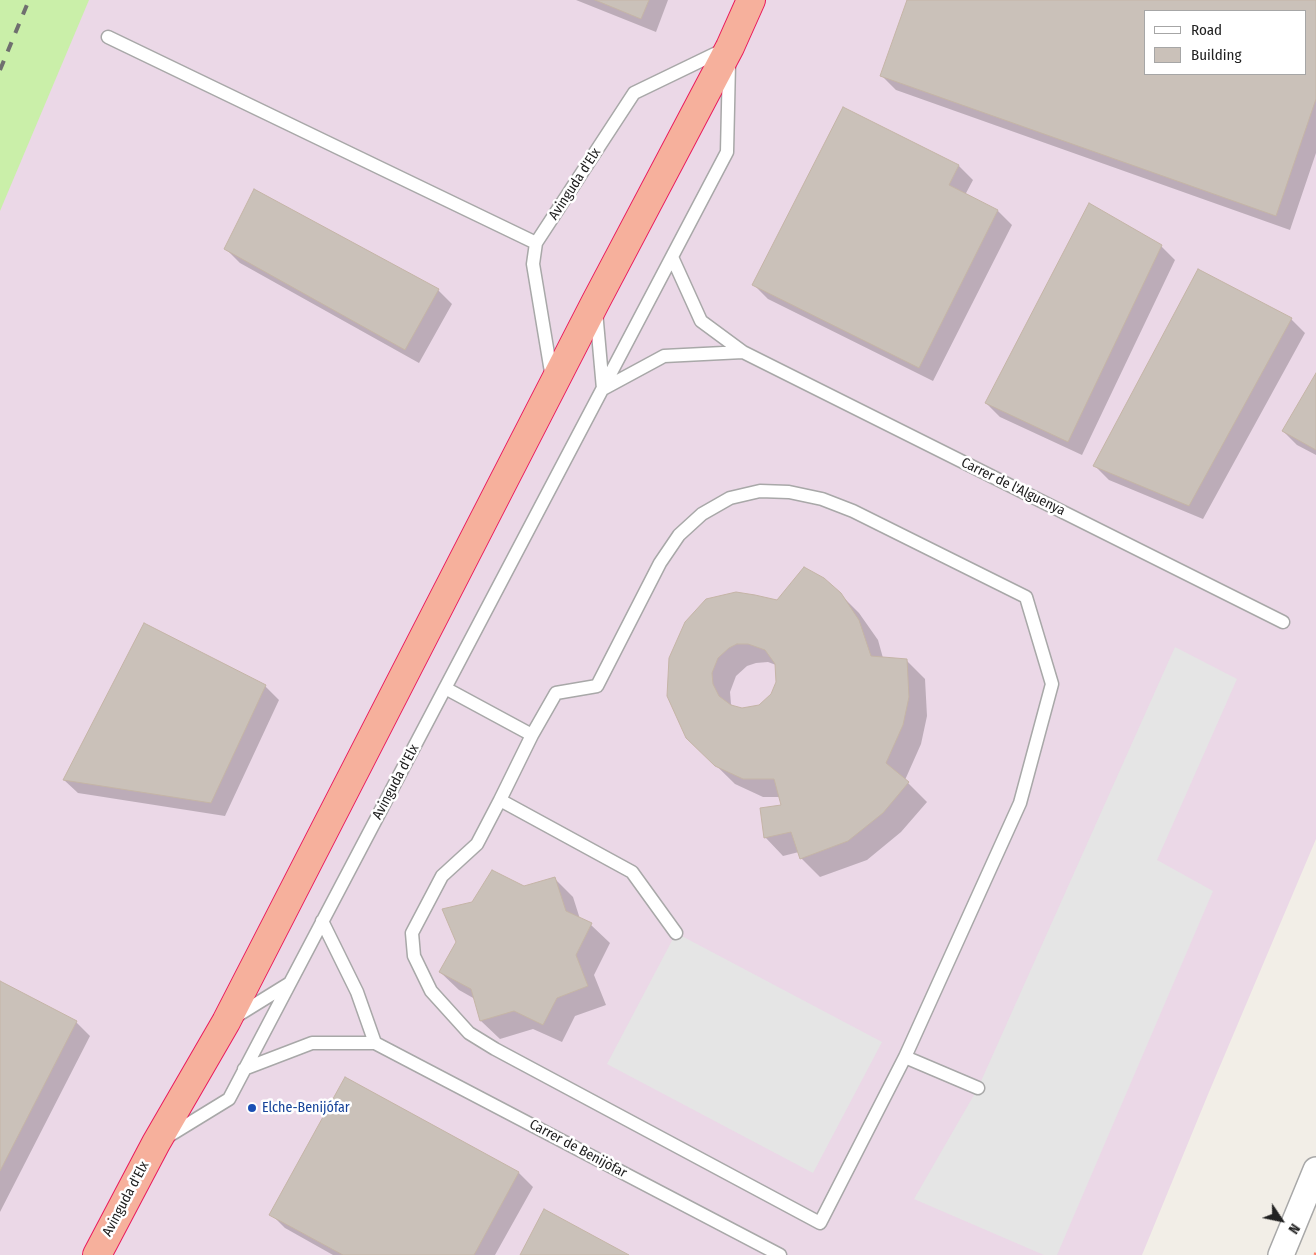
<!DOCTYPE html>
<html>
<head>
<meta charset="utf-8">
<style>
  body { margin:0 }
  #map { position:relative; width:1316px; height:1255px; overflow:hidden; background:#f2eee7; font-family:"Fira Sans Condensed",sans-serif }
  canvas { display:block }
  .legend { position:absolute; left:1144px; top:10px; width:162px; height:65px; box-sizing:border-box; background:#fff; border:1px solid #a6a6a6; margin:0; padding:6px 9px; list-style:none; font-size:15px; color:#212121 }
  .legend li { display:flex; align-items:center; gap:10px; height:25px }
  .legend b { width:25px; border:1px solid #a6a6a6 }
  .north { position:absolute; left:1256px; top:1195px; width:50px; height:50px; -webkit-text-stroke:4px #fff; paint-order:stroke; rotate:124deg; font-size:14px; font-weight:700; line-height:20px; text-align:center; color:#212121 }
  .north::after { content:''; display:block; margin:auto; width:18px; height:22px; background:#212121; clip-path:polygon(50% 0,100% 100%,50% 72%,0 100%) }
</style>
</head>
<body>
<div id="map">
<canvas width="1316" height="1255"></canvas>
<ul class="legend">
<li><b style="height:6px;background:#fff"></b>Road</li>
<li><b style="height:14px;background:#cac1b9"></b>Building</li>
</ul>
<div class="north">N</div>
</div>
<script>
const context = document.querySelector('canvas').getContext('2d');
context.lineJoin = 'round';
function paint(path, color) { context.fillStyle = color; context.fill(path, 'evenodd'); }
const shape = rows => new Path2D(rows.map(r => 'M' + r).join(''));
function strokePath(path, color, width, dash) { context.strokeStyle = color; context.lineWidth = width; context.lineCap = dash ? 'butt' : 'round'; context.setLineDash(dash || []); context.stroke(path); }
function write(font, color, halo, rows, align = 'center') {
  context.font = font + ' "Fira Sans Condensed",sans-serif'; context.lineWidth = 5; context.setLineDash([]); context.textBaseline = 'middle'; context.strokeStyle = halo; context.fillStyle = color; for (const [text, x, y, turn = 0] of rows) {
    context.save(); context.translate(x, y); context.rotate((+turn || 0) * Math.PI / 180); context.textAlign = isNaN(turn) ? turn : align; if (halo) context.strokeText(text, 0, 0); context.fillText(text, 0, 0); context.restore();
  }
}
const industrial = shape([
  [86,0,1316,0,1316,839,1209,1092,1142,1255,0,1255,0,208],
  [1145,11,1305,11,1305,74,1145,74]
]);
const grass = shape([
  [0,0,89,0,0,211]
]);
const parking = shape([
  [1175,647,1237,679,1157,860,1213,891,1057,1255,1044,1255,914,1199,978,1088],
  [676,933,882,1042,813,1173,607,1064]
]);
const shadow = shape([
  [576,0,668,0,656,32],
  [908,0,1316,0,1316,153,1290,230,896,90,882,76],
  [1145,11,1305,11,1305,74,1145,74],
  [843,108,959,166,973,180,965,195,998,211,1012,225,933,381,768,299,754,285],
  [1161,246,1175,260,1082,455,1000,417,986,403],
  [226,249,438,290,452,304,419,363,240,263],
  [1291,319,1305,333,1203,519,1109,480,1095,466],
  [1316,376,1316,455,1297,445,1283,431],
  [840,594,859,613,878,640,883,658,906,660,925,679,927,716,921,744,905,780,927,802,901,832,867,860,820,877,801,858,799,852,783,856,765,837,782,806,780,797,763,797,735,784,687,737,668,695,777,602],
  [768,662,776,665,778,682,772,695,759,706,742,710,733,707,731,704,730,692,736,676,747,666,756,663],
  [265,686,279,700,225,816,78,793,64,780],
  [554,878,573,897,580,919,591,925,610,943,594,975,606,1005,575,1016,562,1042,533,1029,500,1039,481,1021,475,999,459,990,440,972,524,887],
  [0,983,76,1022,90,1036,0,1212],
  [346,1078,519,1173,533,1187,495,1255,333,1255,285,1228,271,1214]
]);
const building = shape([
  [595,0,649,0,641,19,595,0],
  [907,0,1316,0,1316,99,1276,216,880,76,907,0],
  [1145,11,1305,11,1305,74,1145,74,1145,11],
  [843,107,959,165,949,185,998,210,919,368,752,285,843,107],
  [254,189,439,289,405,350,224,249,254,189],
  [1089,203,1162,245,1068,442,985,403,1089,203],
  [1198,269,1292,318,1189,506,1093,466,1198,269],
  [1316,373,1316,450,1282,431,1316,373],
  [804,567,824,578,841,593,859,620,871,656,907,659,909,697,903,725,886,763,909,782,883,813,848,841,800,859,791,832,764,838,760,808,781,805,774,779,743,779,715,766,686,738,667,696,669,658,685,622,706,599,736,592,755,595,777,600,804,567],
  [737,644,748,644,765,650,775,664,776,682,771,694,759,705,742,708,731,705,719,696,713,684,712,673,718,658,729,648,737,644],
  [144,623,266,685,211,803,63,780,144,623],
  [492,870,524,886,555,877,566,911,592,923,576,955,588,986,557,998,543,1025,514,1011,480,1021,471,989,439,972,456,942,442,909,472,902,492,870],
  [0,981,77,1021,0,1171,0,981],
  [345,1077,519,1172,474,1255,343,1255,269,1215,345,1077],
  [544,1209,629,1255,520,1255,544,1209]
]);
const path = shape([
  [1315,1255,1316,1252]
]);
const service = shape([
  [108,37,536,243],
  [672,257,701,321,743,352,1283,622],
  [596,311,603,389,664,356,743,352],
  [552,378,533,264,536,243,634,93,723,50],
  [445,688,532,735,500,800,632,872,676,933],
  [500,800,477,844,442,876,412,933,414,956,431,991,469,1033,495,1049,820,1223,905,1057,1020,803,1052,684,1026,597,853,511,822,499,789,492,760,491,730,498,702,514,679,535,660,563,597,686,556,693,532,735],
  [322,921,357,992,375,1043],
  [235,1017,290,983],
  [905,1057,978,1088],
  [244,1069,312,1043,375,1043,780,1255],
  [167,1137,229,1099,727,152,729,63]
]);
const minor = shape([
  [1281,1255,1316,1170]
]);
const trunk = shape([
  [97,1255,156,1143,226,1022,595,303,730,47,751,0]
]);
const rail = shape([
  [0,70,29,0]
]);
const markers = [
  [252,1108,5,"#1a4fb4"]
];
const streetNames = [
  ["Avinguda d'Elx",575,184,-57],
  ["Carrer de l'Alguenya",1013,487,26],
  ["Avinguda d'Elx",396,782,-62],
  ["Carrer de Benijòfar",578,1149,28],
  ["Avinguda d'Elx",126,1199,-62]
];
const transitNames = [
  ["Elche-Benijófar",262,1108]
];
paint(industrial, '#ebd8e7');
paint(grass, '#caefa9');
paint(parking, '#e5e5e5');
paint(shadow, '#0003');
paint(building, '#cac1b9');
strokePath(building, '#c5b5a7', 1);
strokePath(service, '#a8a8a8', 15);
strokePath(minor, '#a8a8a8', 28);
strokePath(trunk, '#ea1a5c', 30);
strokePath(path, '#ff7d6a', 3, [2.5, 2.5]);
strokePath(service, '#fff', 12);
strokePath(minor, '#fff', 25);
strokePath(trunk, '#f6b09c', 28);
strokePath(rail, '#6f6f6f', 4, [10, 10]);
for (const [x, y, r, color] of markers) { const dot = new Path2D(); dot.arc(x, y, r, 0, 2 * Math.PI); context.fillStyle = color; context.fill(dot); strokePath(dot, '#fff', 2); }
write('14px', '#212121', '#fff', streetNames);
write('14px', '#164399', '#fff', transitNames, 'left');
</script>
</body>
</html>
